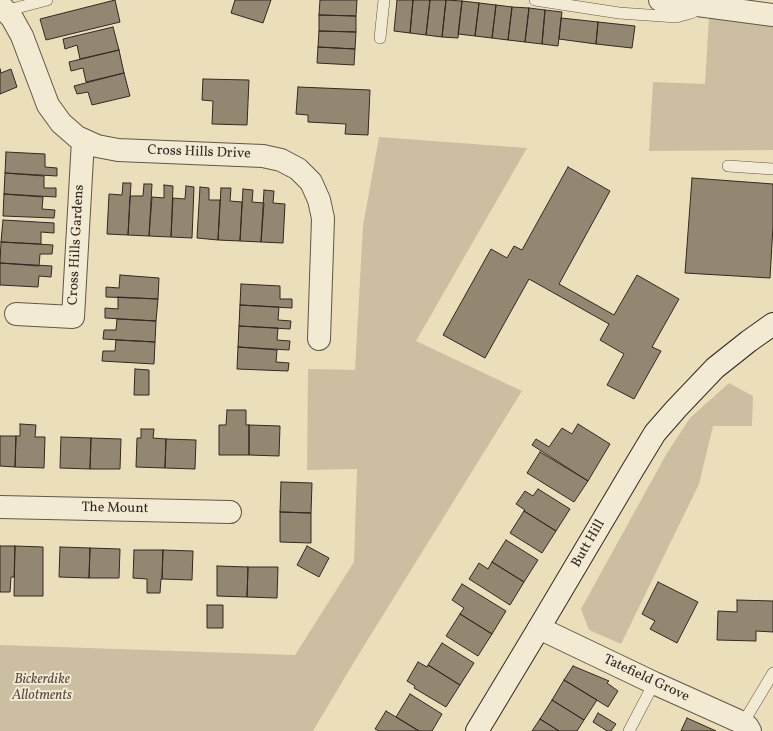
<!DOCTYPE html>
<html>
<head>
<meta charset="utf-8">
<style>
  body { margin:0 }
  canvas { display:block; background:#ebdebb }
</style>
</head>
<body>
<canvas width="773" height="731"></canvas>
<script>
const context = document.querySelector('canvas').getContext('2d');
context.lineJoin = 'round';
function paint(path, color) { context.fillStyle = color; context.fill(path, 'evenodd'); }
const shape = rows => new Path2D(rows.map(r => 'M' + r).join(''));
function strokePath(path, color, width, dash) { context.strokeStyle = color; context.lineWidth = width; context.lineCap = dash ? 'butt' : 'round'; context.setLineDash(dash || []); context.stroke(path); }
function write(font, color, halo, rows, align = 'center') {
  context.font = font + ' Vollkorn,serif'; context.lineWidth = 4; context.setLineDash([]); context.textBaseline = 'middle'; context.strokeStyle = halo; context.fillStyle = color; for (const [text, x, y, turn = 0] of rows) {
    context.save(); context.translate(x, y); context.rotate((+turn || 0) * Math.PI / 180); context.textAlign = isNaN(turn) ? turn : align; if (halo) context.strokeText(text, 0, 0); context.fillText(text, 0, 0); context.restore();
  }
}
const green = shape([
  [709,16,773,26,773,150,649,151,653,82,705,84],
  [379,137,527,148,416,341,522,391,357,657,313,731,0,731,0,645,295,655,354,562,357,469,307,470,308,369,355,370,363,226],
  [729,383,753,396,752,426,713,426,699,484,621,644,589,630,581,609,667,453,690,418]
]);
const building = shape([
  [115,0,120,22,46,40,40,19,115,0],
  [235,0,271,0,263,23,231,13,235,0],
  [320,0,357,0,356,16,319,15,320,0],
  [397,0,413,0,410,33,394,31,397,0],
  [413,0,430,0,426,35,410,33,413,0],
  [430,0,446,0,442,37,426,35,430,0],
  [446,0,462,1,458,38,442,37,446,0],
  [462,1,479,3,475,36,458,34,462,1],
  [479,3,496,5,492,38,475,36,479,3],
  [496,5,512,7,508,40,492,38,496,5],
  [512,7,529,8,525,42,508,40,512,7],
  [529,8,545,10,542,44,525,42,529,8],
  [545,10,562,12,558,46,542,44,545,10],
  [319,15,356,16,356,32,319,31,319,15],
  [561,18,598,22,596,44,559,39,561,18],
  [598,22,635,26,632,48,596,44,598,22],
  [113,27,119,50,80,59,77,45,65,49,63,39,113,27],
  [319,31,356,32,355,49,318,47,319,31],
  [318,47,355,49,354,65,317,63,318,47],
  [119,50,124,73,86,82,83,68,71,71,69,62,119,50],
  [0,69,1,73,11,69,17,87,0,94,0,69],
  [124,73,130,96,92,105,88,92,77,94,74,86,124,73],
  [203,79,249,80,247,125,212,124,213,101,202,100,203,79],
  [298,87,370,90,368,135,345,134,346,124,308,122,308,115,296,114,298,87],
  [6,152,45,154,45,167,57,168,57,176,5,173,6,152],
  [568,167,610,191,559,284,614,315,637,275,679,299,652,347,661,351,634,399,607,385,624,354,600,340,609,324,529,279,485,358,443,335,491,249,507,258,514,246,522,250,568,167],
  [5,173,44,176,44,188,56,188,56,197,4,194,5,173],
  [692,178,773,184,773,226,770,278,685,273,692,178],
  [123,183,131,183,128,235,107,234,109,194,122,195,123,183],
  [144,184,152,184,149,236,128,235,130,196,143,196,144,184],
  [164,185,173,186,171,237,149,236,152,197,164,198,164,185],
  [186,186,194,187,192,238,171,237,173,198,185,199,186,186],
  [200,187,209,188,209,200,220,200,218,240,197,238,200,187],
  [221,188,231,188,230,201,242,202,240,241,218,240,221,188],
  [243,189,253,190,252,202,264,203,261,242,240,241,243,189],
  [264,190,274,191,273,203,285,204,283,243,261,242,264,190],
  [4,194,43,197,42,209,55,210,54,218,3,216,4,194],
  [3,220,54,223,54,233,41,232,41,244,1,242,3,220],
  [1,242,53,245,52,254,40,254,39,266,0,263,1,242],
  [0,263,52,266,51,277,39,276,38,287,0,285,0,263],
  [120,275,159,278,158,299,106,297,106,287,119,288,120,275],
  [241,284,280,286,280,299,292,299,292,308,240,305,241,284],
  [118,297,158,299,156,321,105,318,105,308,118,309,118,297],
  [240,305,279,307,278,320,291,321,290,329,239,326,240,305],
  [117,319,156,321,155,342,103,339,104,330,116,330,117,319],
  [239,326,278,328,277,340,290,341,289,350,238,347,239,326],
  [116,340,155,342,154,364,102,361,103,351,115,351,116,340],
  [238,347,277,350,276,362,289,363,288,371,237,369,238,347],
  [135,369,149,370,149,395,134,395,135,369],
  [227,410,246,410,246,425,249,425,249,455,219,455,219,425,226,425,227,410],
  [20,424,36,425,35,437,45,437,44,468,15,467,16,436,20,436,20,424],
  [578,424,610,444,588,481,532,445,536,439,549,447,562,428,572,434,578,424],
  [249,425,280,426,279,456,249,455,249,425],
  [141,429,154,429,153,438,166,439,165,468,136,467,137,438,141,438,141,429],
  [0,436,16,436,15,467,0,466,0,436],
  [61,437,91,438,90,469,60,468,61,437],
  [91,438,121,439,120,469,90,469,91,438],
  [166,439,196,440,195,469,165,468,166,439],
  [540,452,588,481,574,502,527,473,540,452],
  [281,482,312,483,311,513,280,512,281,482],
  [538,489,570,509,556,531,524,511,525,510,516,504,525,491,533,496,538,489],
  [524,511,556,531,542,553,510,533,524,511],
  [280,512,311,513,311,543,280,542,280,512],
  [506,540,538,560,524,582,492,562,506,540],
  [0,546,15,546,14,577,11,577,10,592,0,592,0,546],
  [15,546,43,547,43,596,14,596,15,546],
  [307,546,329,558,319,577,297,565,307,546],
  [60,547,90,548,89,578,59,577,60,547],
  [90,548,120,549,119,578,89,578,90,548],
  [134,550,163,550,162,579,161,579,160,593,147,593,147,579,133,578,134,550],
  [163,550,193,551,192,580,162,579,163,550],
  [492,562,524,582,510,605,469,579,479,563,488,569,492,562],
  [217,566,248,567,247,597,217,596,217,566],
  [248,567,278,567,277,598,247,597,248,567],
  [658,582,698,602,677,643,650,629,655,621,642,614,658,582],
  [462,584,506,611,492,634,460,614,464,608,452,600,462,584],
  [737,600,773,601,773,632,756,631,756,641,717,640,718,611,737,612,737,600],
  [207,605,223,605,223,628,207,628,207,605],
  [460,614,492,634,478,656,446,636,460,614],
  [442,643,474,663,460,685,428,665,442,643],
  [418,662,427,667,428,665,460,685,446,707,414,688,415,686,407,681,418,662],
  [573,666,609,681,607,683,618,691,608,707,564,680,573,666],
  [564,680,597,700,584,720,552,700,564,680],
  [410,694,442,714,432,731,419,731,396,717,410,694],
  [552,700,584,720,577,731,559,731,540,719,552,700],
  [386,711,396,717,419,731,379,731,375,729,386,711],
  [598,713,616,724,611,731,607,731,593,722,598,713],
  [687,718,716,731,681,731,687,718],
  [540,719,559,731,532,731,540,719]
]);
const lane = shape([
  [535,0,619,13,676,17,691,13,699,9],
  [5,11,47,0],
  [380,38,384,0],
  [728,166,773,169],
  [743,723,773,673],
  [629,731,654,683]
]);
const street = shape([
  [660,0,773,15],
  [0,5,12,18,22,36,48,105,61,123,77,137,97,146,118,150,263,156,281,160,298,169,311,182,319,200,323,218,319,339],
  [16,314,73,317,83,140],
  [0,507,230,512],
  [539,628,654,683,743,723,747,726,750,731]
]);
const secondary = shape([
  [477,731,539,628,632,471,655,433,676,409,715,368,749,341,773,324]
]);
const streetNames = [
  ["Cross Hills Drive",199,153,2],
  ["Cross Hills Gardens",77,245,-87],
  ["The Mount",115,509,1],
  ["Butt Hill",589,544,-60],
  ["Tatefield Grove",646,679,25]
];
const parkNames = [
  ["Bickerdike",42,680],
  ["Allotments",42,696]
];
paint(green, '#ccbfa1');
paint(building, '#938772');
strokePath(building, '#342822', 1);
strokePath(lane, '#625648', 12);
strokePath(street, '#625648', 24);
strokePath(secondary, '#342822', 24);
strokePath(lane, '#f2ead3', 11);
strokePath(street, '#f2ead3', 22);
strokePath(secondary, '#f2ead3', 22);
write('14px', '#342822', '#f2ead3', streetNames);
write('italic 14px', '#5a4e42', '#f2ead3', parkNames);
</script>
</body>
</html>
